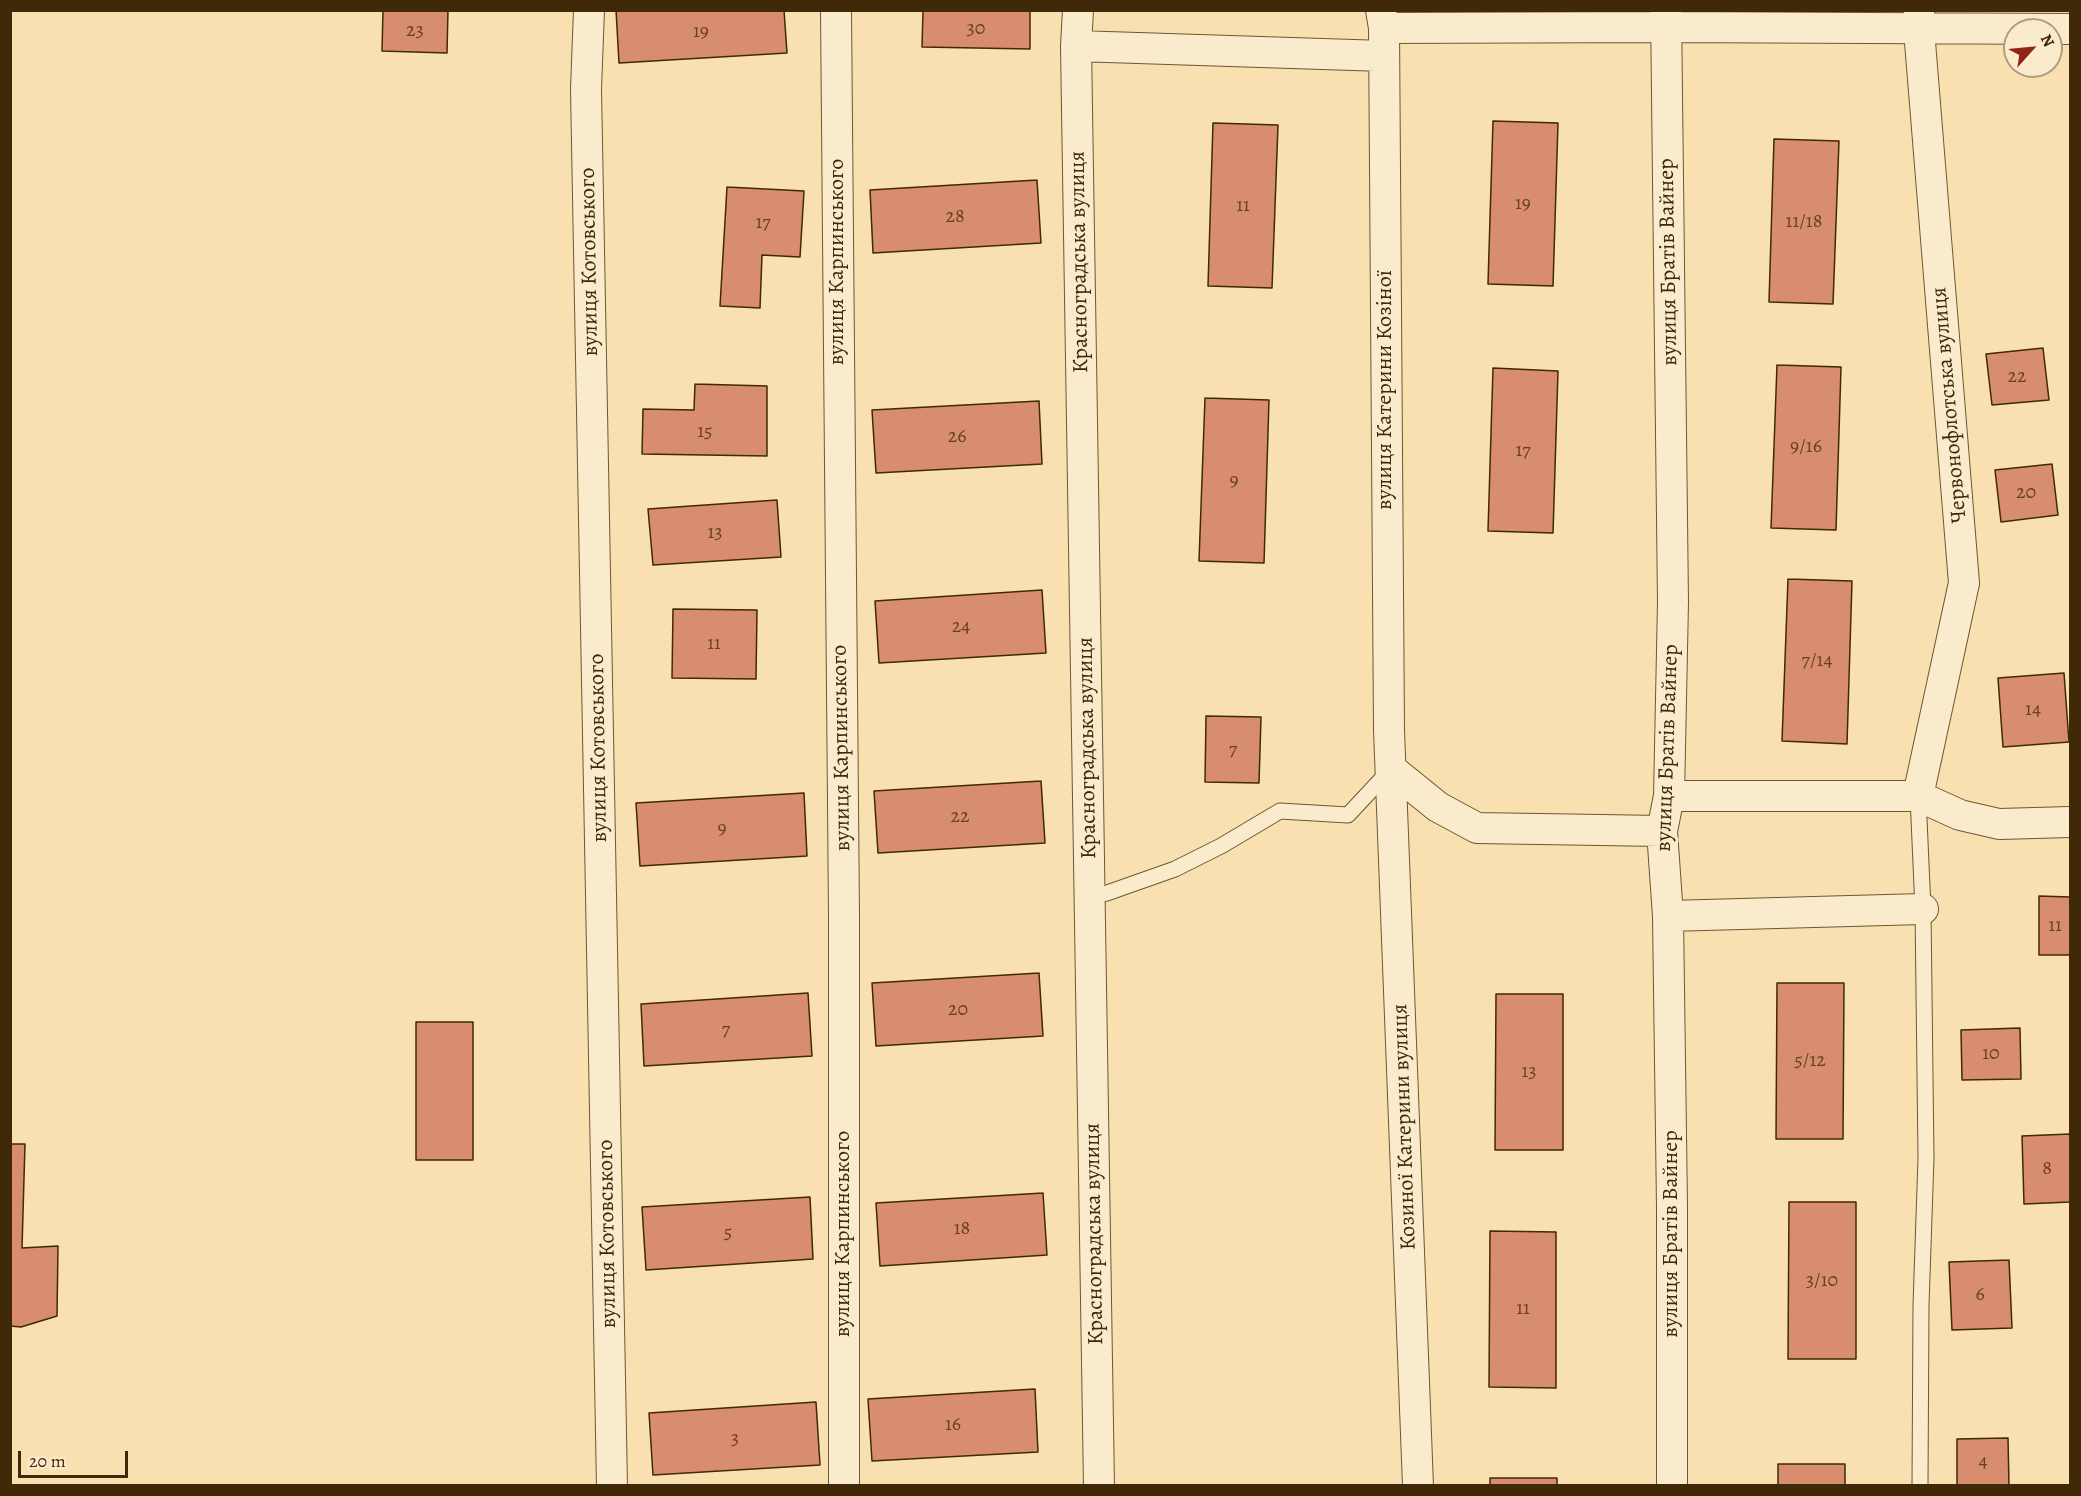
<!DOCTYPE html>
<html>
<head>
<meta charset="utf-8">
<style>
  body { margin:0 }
  #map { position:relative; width:2081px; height:1496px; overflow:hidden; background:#f8e0b1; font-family:Alegreya,serif }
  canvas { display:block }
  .frame { position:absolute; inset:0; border:12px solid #3f2908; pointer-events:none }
  .north { position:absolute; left:2003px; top:18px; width:60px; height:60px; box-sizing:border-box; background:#faebcc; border:2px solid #af9d7e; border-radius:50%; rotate:63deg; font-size:16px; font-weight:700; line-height:24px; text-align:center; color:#3f2908 }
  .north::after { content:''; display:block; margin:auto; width:21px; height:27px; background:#8f2418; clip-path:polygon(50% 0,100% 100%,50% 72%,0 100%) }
  .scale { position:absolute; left:18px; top:1451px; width:110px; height:27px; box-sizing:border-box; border:3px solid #3f2908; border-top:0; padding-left:8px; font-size:18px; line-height:21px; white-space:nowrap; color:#3f2908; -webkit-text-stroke:4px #faebcc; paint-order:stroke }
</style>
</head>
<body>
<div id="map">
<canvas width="2081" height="1496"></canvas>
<div class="frame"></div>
<div class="north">N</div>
<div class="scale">20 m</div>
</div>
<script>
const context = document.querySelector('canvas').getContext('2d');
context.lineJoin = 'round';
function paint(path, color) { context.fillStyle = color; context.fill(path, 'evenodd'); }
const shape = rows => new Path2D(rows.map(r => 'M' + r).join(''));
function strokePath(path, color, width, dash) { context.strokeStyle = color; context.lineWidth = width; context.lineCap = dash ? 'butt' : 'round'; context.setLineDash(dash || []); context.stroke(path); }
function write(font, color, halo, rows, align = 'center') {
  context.font = font + ' Alegreya,serif'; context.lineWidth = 6; context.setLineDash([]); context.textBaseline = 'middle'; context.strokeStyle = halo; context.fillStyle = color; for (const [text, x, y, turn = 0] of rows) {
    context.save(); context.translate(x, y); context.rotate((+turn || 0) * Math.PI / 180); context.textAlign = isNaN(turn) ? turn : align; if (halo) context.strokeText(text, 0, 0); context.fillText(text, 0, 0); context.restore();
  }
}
const building = shape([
  [383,10,448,10,447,53,382,51,383,10],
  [616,10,784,10,787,53,619,63,616,10],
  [923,10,1030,10,1030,49,922,47,923,10],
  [1493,121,1558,123,1553,286,1488,284,1493,121],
  [1213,123,1278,125,1272,288,1208,286,1213,123],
  [1774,139,1839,141,1833,304,1769,302,1774,139],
  [1037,180,1041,243,873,253,870,190,1037,180],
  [727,187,804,191,800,257,762,255,760,308,720,306,727,187],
  [2043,348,2049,400,1992,405,1986,354,2043,348],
  [1777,365,1841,367,1836,530,1771,528,1777,365],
  [1493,368,1558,371,1553,533,1488,531,1493,368],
  [695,384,767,386,767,456,642,454,643,409,694,410,695,384],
  [1205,398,1269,400,1264,563,1199,561,1205,398],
  [1039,401,1042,464,876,473,872,410,1039,401],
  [2052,464,2058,515,2001,522,1995,470,2052,464],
  [777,500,781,557,653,565,648,509,777,500],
  [1788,579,1852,581,1847,744,1782,741,1788,579],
  [1042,590,1046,653,879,663,875,601,1042,590],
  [673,609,757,610,756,679,672,678,673,609],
  [2064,673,2069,742,2003,747,1998,678,2064,673],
  [1206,716,1261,717,1259,783,1205,782,1206,716],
  [1041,781,1045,843,878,853,874,791,1041,781],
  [804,793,807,856,640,866,636,803,804,793],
  [2039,896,2070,897,2070,955,2039,955,2039,896],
  [1039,973,1043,1036,876,1046,872,983,1039,973],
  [1777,983,1844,983,1843,1139,1776,1139,1777,983],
  [808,993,812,1056,644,1066,641,1004,808,993],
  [1496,994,1563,994,1563,1150,1495,1150,1496,994],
  [416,1022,473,1022,473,1160,416,1160,416,1022],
  [2020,1028,2021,1079,1962,1080,1961,1030,2020,1028],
  [2070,1134,2070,1202,2024,1204,2022,1136,2070,1134],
  [10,1144,25,1144,22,1248,58,1246,57,1316,21,1327,10,1326,10,1144],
  [1043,1193,1047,1255,880,1266,876,1203,1043,1193],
  [810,1197,813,1259,646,1270,642,1207,810,1197],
  [1789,1202,1856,1202,1856,1359,1788,1359,1789,1202],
  [1490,1231,1556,1232,1556,1388,1489,1387,1490,1231],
  [2009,1260,2012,1328,1952,1330,1949,1262,2009,1260],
  [1035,1389,1038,1452,872,1461,868,1399,1035,1389],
  [816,1402,820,1465,653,1475,649,1413,816,1402],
  [2008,1438,2009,1486,1957,1486,1957,1439,2008,1438],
  [1778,1464,1845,1464,1845,1486,1778,1486,1778,1464],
  [1490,1478,1557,1478,1557,1486,1490,1486,1490,1478]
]);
const lane = shape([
  [1918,796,1923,909,1926,1158,1921,1305,1920,1486],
  [1090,897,1107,893,1175,869,1221,846,1280,811,1348,815,1389,771]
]);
const street = shape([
  [589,10,586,89,612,1486],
  [836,10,844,916,844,1486],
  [1078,10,1076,46,1099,1486],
  [1381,10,1384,28,1389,730,1418,1486],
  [1666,10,1673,602,1669,796,1662,831,1668,916,1672,1207,1672,1486],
  [1384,28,1666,27,2070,29],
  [1076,46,1384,56],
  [1391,769,1438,807,1477,828,1662,831],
  [1669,796,1918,796,1960,815,1999,824,2070,822],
  [1918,796,1964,583,1919,30,1919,10],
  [1668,916,1923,909]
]);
const numberNames = [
  ["30",976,29],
  ["23",415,31],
  ["19",701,32],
  ["19",1523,204],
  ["11",1243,206],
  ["28",955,217],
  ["11/18",1804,222],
  ["17",763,223],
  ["22",2017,377],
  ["15",705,432],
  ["26",957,437],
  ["9/16",1806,447],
  ["17",1523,451],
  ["9",1234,481],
  ["20",2026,493],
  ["13",715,533],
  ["24",961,627],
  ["11",714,644],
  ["7/14",1817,661],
  ["14",2033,710],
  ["7",1233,750],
  ["22",960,817],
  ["9",722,829],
  ["11",2055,926],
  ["20",958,1010],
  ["7",726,1030],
  ["10",1991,1054],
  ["5/12",1810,1061],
  ["13",1529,1072],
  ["8",2047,1169],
  ["18",962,1229],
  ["5",728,1233],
  ["3/10",1822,1281],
  ["6",1980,1295],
  ["11",1523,1309],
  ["16",953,1425],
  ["3",735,1439],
  ["4",1983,1462]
];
const streetNames = [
  ["вулиця Котовського",590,262,-91],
  ["вулиця Карпинського",838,262,-90],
  ["Красноградська вулиця",1080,262,-91],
  ["вулиця Братів Вайнер",1669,262,-91],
  ["вулиця Катерини Козіної",1386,390,-90],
  ["Червонофлотська вулиця",1950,405,-95],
  ["вулиця Котовського",599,748,-91],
  ["вулиця Карпинського",842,748,-91],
  ["Красноградська вулиця",1088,748,-91],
  ["вулиця Братів Вайнер",1668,748,-88],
  ["Козиної Катерини вулиця",1405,1127,-92],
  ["вулиця Котовського",608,1234,-91],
  ["вулиця Карпинського",844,1234,-90],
  ["Красноградська вулиця",1095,1234,-91],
  ["вулиця Братів Вайнер",1672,1234,-90]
];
paint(building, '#d98d6f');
strokePath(building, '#3f2908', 1.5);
strokePath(lane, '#6d5732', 17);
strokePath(street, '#6d5732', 32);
strokePath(lane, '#faebcc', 15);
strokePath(street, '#faebcc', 30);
write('20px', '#664222', null, numberNames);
write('22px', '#3f2908', '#faebcc', streetNames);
</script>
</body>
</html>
